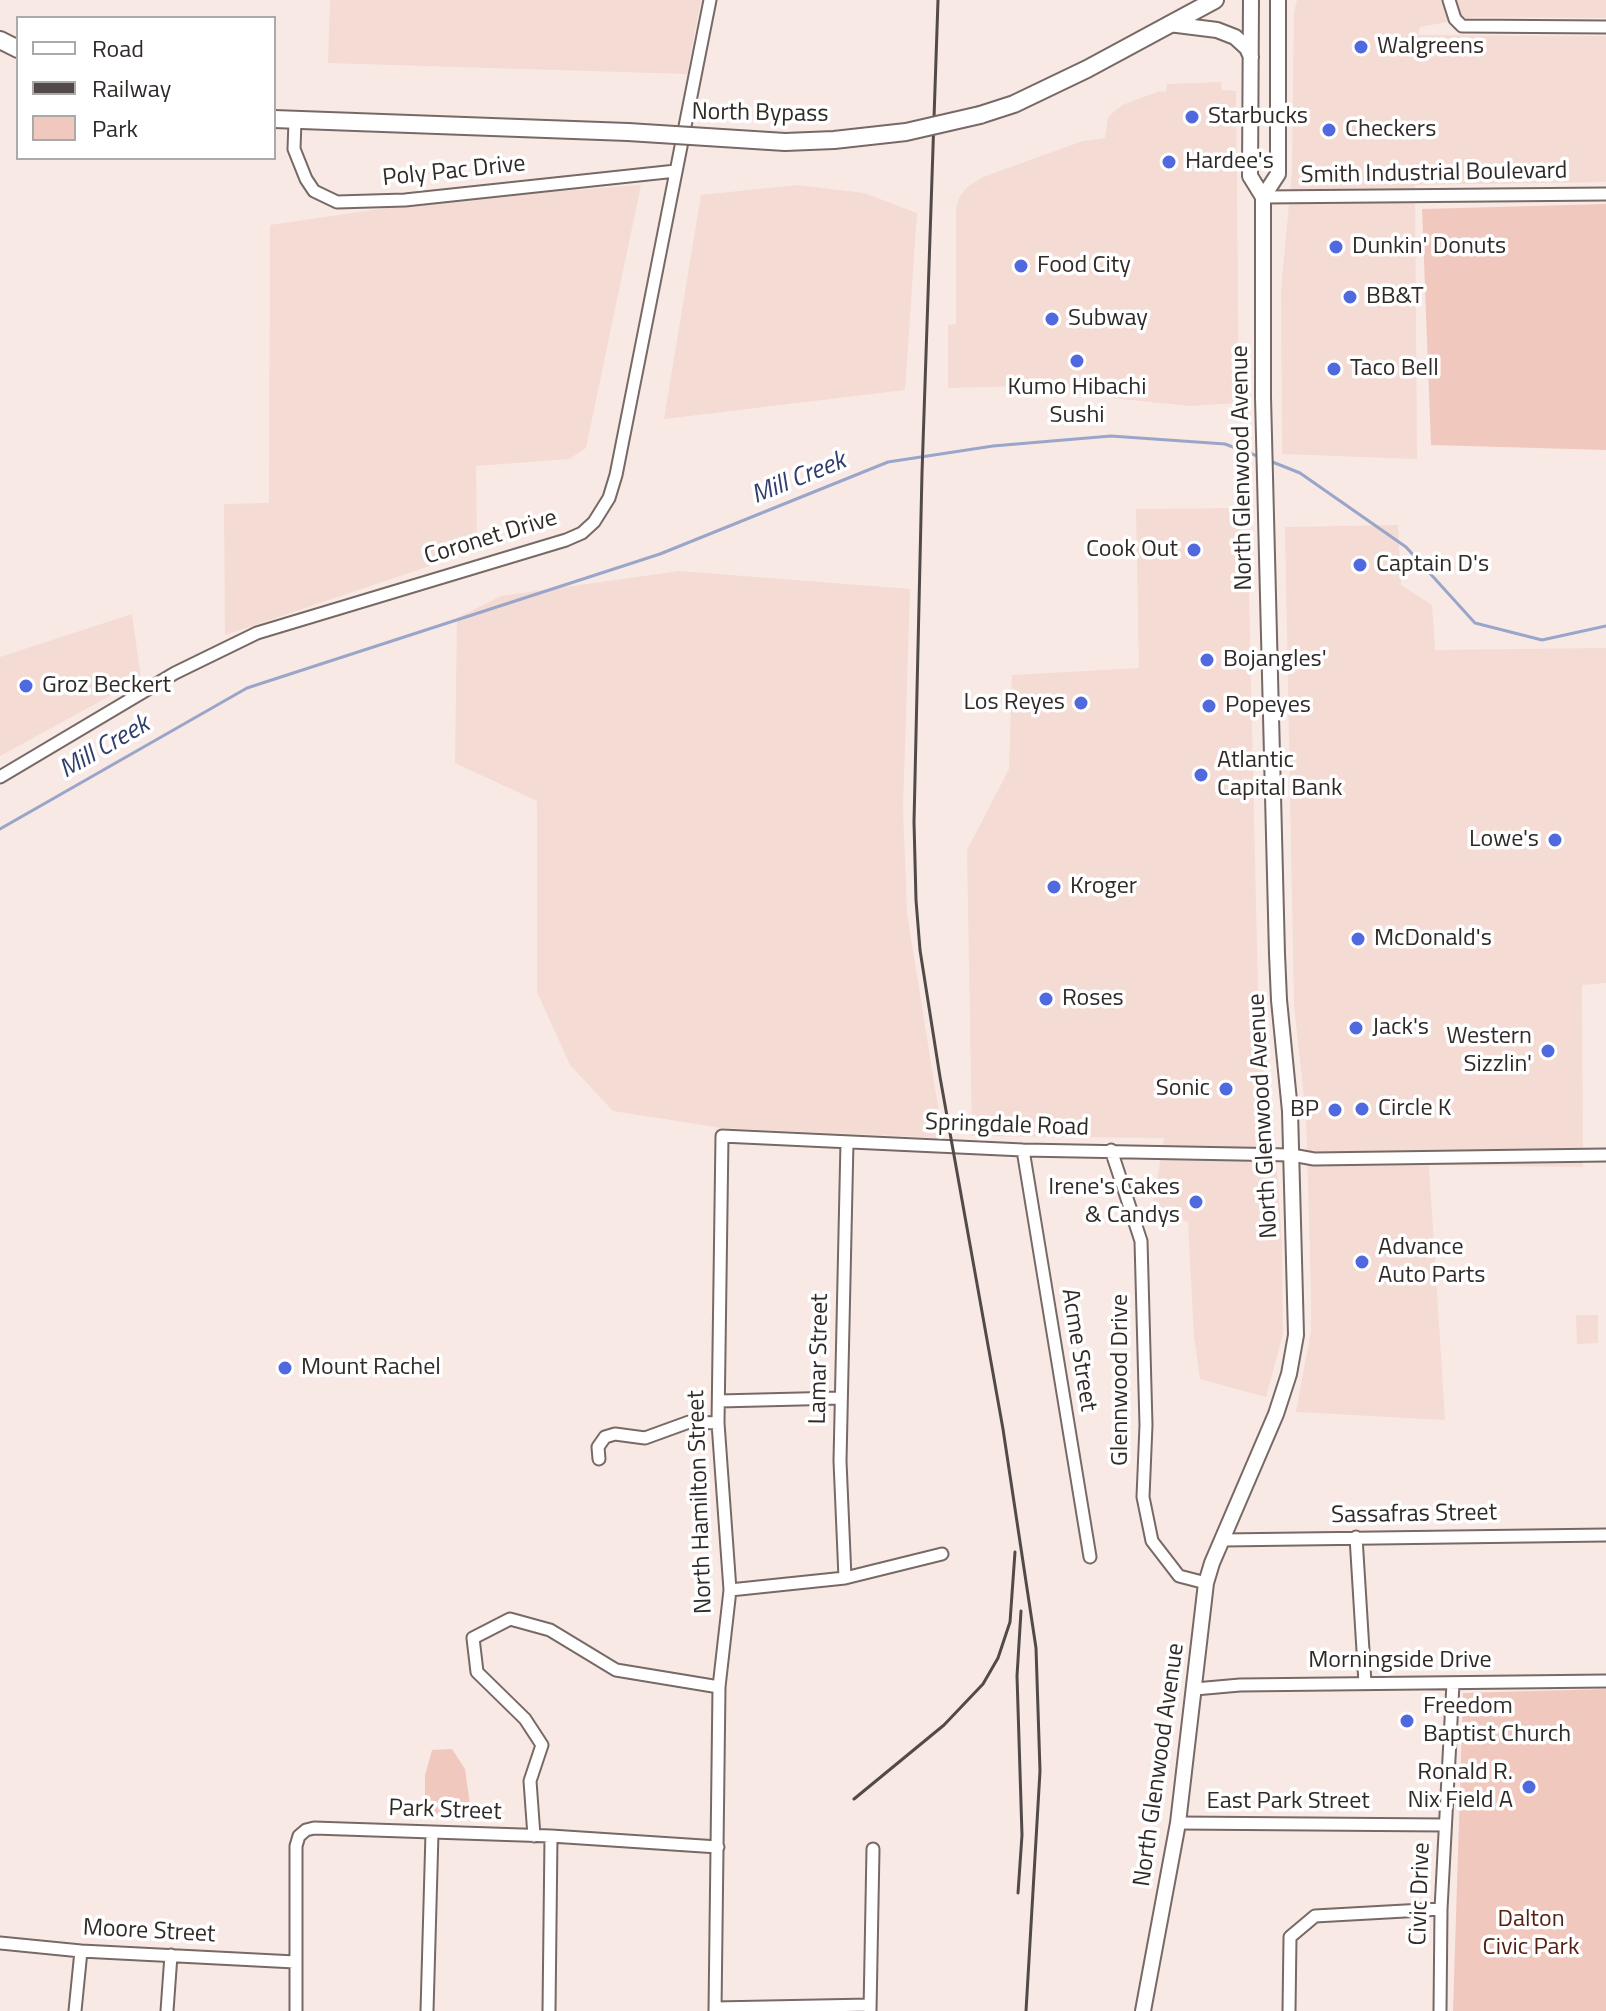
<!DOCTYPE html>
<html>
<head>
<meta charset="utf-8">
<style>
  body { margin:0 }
  #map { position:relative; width:1606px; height:2011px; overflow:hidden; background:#f9e9e4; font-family:"Titillium Web",sans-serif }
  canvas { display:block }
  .legend { position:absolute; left:16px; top:16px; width:260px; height:144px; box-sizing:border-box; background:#fff; border:2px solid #acaaa9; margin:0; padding:10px 14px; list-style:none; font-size:24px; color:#302a28 }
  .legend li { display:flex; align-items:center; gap:16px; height:40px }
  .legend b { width:40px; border:2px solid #acaaa9 }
</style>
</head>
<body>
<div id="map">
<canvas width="1606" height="2011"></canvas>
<ul class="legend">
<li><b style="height:10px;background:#fff"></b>Road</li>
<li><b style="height:10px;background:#524a48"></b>Railway</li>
<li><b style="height:22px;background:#f1c8bd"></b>Park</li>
</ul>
</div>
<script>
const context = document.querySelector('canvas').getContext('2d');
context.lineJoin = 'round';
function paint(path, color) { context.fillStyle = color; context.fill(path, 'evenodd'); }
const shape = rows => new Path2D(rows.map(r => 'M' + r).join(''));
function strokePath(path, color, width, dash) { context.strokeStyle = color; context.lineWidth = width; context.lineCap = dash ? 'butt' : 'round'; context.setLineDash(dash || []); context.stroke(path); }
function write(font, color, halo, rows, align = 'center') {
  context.font = font + ' "Titillium Web",sans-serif'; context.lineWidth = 7; context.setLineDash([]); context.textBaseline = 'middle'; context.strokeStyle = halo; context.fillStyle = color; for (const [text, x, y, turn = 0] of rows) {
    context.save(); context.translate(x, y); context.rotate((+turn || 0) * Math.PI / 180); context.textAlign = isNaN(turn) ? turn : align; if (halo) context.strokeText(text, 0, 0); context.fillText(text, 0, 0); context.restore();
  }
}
const built = shape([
  [330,0,701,0,687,74,328,63],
  [1297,0,1606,0,1606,18,1474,17,1420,27,1418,35,1606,36,1606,182,1415,185,1417,459,1282,454,1281,291,1292,171,1294,12],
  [1221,82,1222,90,1236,91,1239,403,1189,406,1112,398,1055,385,948,388,948,325,956,324,956,209,959,198,967,187,983,177,1083,141,1105,138,1108,117,1122,105,1160,91,1166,92,1167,84],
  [641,185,586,448,569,459,476,466,477,550,225,635,224,504,269,503,270,225,441,200],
  [797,185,864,193,917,213,905,390,664,419,701,195],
  [1247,508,1259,1035,1274,1124,1282,1244,1283,1334,1266,1397,1200,1379,1194,1337,1188,1222,1152,1210,1164,1138,972,1136,967,850,1009,769,1012,675,1139,668,1136,509],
  [1398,525,1401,585,1432,605,1435,650,1606,648,1606,983,1582,985,1583,1167,1429,1165,1445,1420,1296,1412,1311,1331,1311,1291,1306,1116,1294,1005,1285,527],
  [679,571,910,589,903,808,907,913,943,1138,722,1128,613,1111,570,1065,537,992,537,801,455,763,457,618,501,596],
  [132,614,141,679,0,756,0,657],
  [1576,1315,1598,1315,1598,1343,1577,1344]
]);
const green = shape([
  [1606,204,1606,450,1431,445,1422,209],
  [1606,1689,1606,2011,1453,2011,1463,1693],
  [452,1749,465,1769,472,1819,425,1819,425,1775,432,1750]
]);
const stream = shape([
  [1270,461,1300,473,1406,547,1475,623,1542,640,1606,626],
  [0,829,247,688,660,554,888,462,993,446,1111,436,1225,444,1260,457]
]);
const minor = shape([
  [1449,0,1455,19,1462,26,1606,27],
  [295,121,294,149,306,179,314,191,337,202,405,200,676,171],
  [1263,197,1606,194],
  [0,777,175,673,257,633,566,540,582,533,594,522,609,498,616,475,710,0],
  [1023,1150,1090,1557],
  [1111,1150,1141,1241,1146,1425,1143,1497,1152,1541,1179,1576,1206,1583],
  [719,1401,841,1398],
  [599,1459,598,1447,605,1437,615,1434,645,1438,689,1422,718,1423],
  [1356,1537,1365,1683],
  [1223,1540,1606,1535],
  [845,1578,840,1461,847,1142],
  [730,1590,845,1578,942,1554],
  [1195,1689,1240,1685,1606,1681],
  [1178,1823,1445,1825],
  [534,1836,530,1781,542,1745,525,1719,477,1672,473,1638,510,1619,550,1630,616,1670,719,1687],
  [0,1943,81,1951,295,1962],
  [715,2008,870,2005],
  [75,2011,81,1951],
  [167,2011,171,1955],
  [296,2011,296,1846,299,1836,306,1830,314,1828,551,1836,718,1847],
  [427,2011,432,1833],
  [549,2011,551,1836],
  [715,2011,719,1687,730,1590,718,1423,722,1136,1023,1150,1292,1155,1314,1159,1606,1155],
  [870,2011,873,1849],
  [1289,2011,1290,1937,1315,1916,1441,1909],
  [1440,2011,1441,1909,1453,1683]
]);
const major = shape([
  [1169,24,1217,30,1235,37,1247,48,1251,57],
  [1263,197,1278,174,1278,0],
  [1143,2011,1178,1823,1206,1583,1212,1563,1276,1414,1289,1374,1296,1335,1290,1111,1279,1000,1277,954,1263,397,1263,197,1250,176,1251,0]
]);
const highway = shape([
  [0,40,18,49],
  [980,115,1014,104,1087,69,1215,0],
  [274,119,628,132]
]);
const rail = shape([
  [938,0,922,473,914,822,916,900,920,950,940,1077,1003,1429,1036,1648,1040,1771,1026,2011],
  [854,1799,944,1725,983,1684,998,1658,1010,1622,1015,1552],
  [1018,1893,1022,1835,1017,1676,1021,1611]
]);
const highwayBridge = shape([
  [628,132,785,142,834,140,906,132,980,115]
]);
const markers = [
  [1361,47,8,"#5069de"],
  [1192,117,8,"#5069de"],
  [1329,130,8,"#5069de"],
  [1169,162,8,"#5069de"],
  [1336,247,8,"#5069de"],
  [1021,266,8,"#5069de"],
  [1350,297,8,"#5069de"],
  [1052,319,8,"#5069de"],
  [1077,361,8,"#5069de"],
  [1334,369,8,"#5069de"],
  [1194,550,8,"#5069de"],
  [1360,565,8,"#5069de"],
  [1207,660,8,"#5069de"],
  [26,686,8,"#5069de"],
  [1081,703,8,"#5069de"],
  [1209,706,8,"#5069de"],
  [1201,775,8,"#5069de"],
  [1555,840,8,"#5069de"],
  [1054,887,8,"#5069de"],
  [1358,939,8,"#5069de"],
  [1046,999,8,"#5069de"],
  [1356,1028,8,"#5069de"],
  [1548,1051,8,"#5069de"],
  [1226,1089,8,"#5069de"],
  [1362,1109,8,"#5069de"],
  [1335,1110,8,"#5069de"],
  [1196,1202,8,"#5069de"],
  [1362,1262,8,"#5069de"],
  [285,1368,8,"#5069de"],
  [1407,1721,8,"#5069de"],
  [1529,1787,8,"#5069de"]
];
const poiNames = [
  ["Walgreens",1377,47],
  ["Starbucks",1208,117],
  ["Checkers",1345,130],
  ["Hardee's",1185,162],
  ["Dunkin' Donuts",1352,247],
  ["Food City",1037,266],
  ["BB&T",1366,297],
  ["Subway",1068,319],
  ["Taco Bell",1350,369],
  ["Kumo Hibachi",1077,388,"center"],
  ["Sushi",1077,416,"center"],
  ["Cook Out",1178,550,"right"],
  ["Captain D's",1376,565],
  ["Bojangles'",1223,660],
  ["Groz Beckert",42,686],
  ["Los Reyes",1065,703,"right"],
  ["Popeyes",1225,706],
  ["Atlantic",1217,761],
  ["Capital Bank",1217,789],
  ["Lowe's",1539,840,"right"],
  ["Kroger",1070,887],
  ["McDonald's",1374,939],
  ["Roses",1062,999],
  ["Jack's",1372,1028],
  ["Western",1532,1037,"right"],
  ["Sizzlin'",1532,1065,"right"],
  ["Sonic",1210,1089,"right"],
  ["Circle K",1378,1109],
  ["BP",1319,1110,"right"],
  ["Irene's Cakes",1180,1188,"right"],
  ["& Candys",1180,1216,"right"],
  ["Advance",1378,1248],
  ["Auto Parts",1378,1276],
  ["Mount Rachel",301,1368],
  ["Freedom",1423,1707],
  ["Baptist Church",1423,1735],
  ["Ronald R.",1513,1773,"right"],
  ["Nix Field A",1513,1801,"right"]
];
const streetNames = [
  ["North Bypass",760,114,1],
  ["Poly Pac Drive",454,172,-6],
  ["Smith Industrial Boulevard",1434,174,-1],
  ["North Glenwood Avenue",1243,468,-91],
  ["Coronet Drive",491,538,-17],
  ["North Glenwood Avenue",1264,1116,-93],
  ["Springdale Road",1007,1126,2],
  ["Acme Street",1078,1350,81],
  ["Lamar Street",820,1359,-89],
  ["Glennwood Drive",1121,1380,-90],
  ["North Hamilton Street",701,1502,-92],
  ["Sassafras Street",1414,1515,-1],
  ["Morningside Drive",1400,1661],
  ["North Glenwood Avenue",1160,1765,-82],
  ["East Park Street",1288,1802],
  ["Park Street",445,1811,2],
  ["Civic Drive",1421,1894,-88],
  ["Moore Street",149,1932,3]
];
const parkNames = [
  ["Dalton",1531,1920],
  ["Civic Park",1531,1948]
];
const waterNames = [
  ["Mill Creek",799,479,-22],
  ["Mill Creek",105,748,-30]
];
paint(built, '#f4dbd4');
paint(green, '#f1c8bd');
strokePath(stream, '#99a5c9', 3);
strokePath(minor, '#776965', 15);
strokePath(major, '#776965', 18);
strokePath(highway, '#776965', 20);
strokePath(minor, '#fff', 11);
strokePath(major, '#fff', 14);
strokePath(highway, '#fff', 16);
strokePath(rail, '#524a48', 3);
strokePath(highwayBridge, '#776965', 20, []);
strokePath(highwayBridge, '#fff', 16);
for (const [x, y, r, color] of markers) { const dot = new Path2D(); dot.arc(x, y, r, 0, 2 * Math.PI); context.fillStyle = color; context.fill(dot); strokePath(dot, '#fff', 3); }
write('24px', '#302a28', '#fff', poiNames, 'left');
write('24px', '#302a28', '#fff', streetNames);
write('24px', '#562011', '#fff', parkNames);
write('italic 26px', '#303d6d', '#fff', waterNames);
</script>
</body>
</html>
